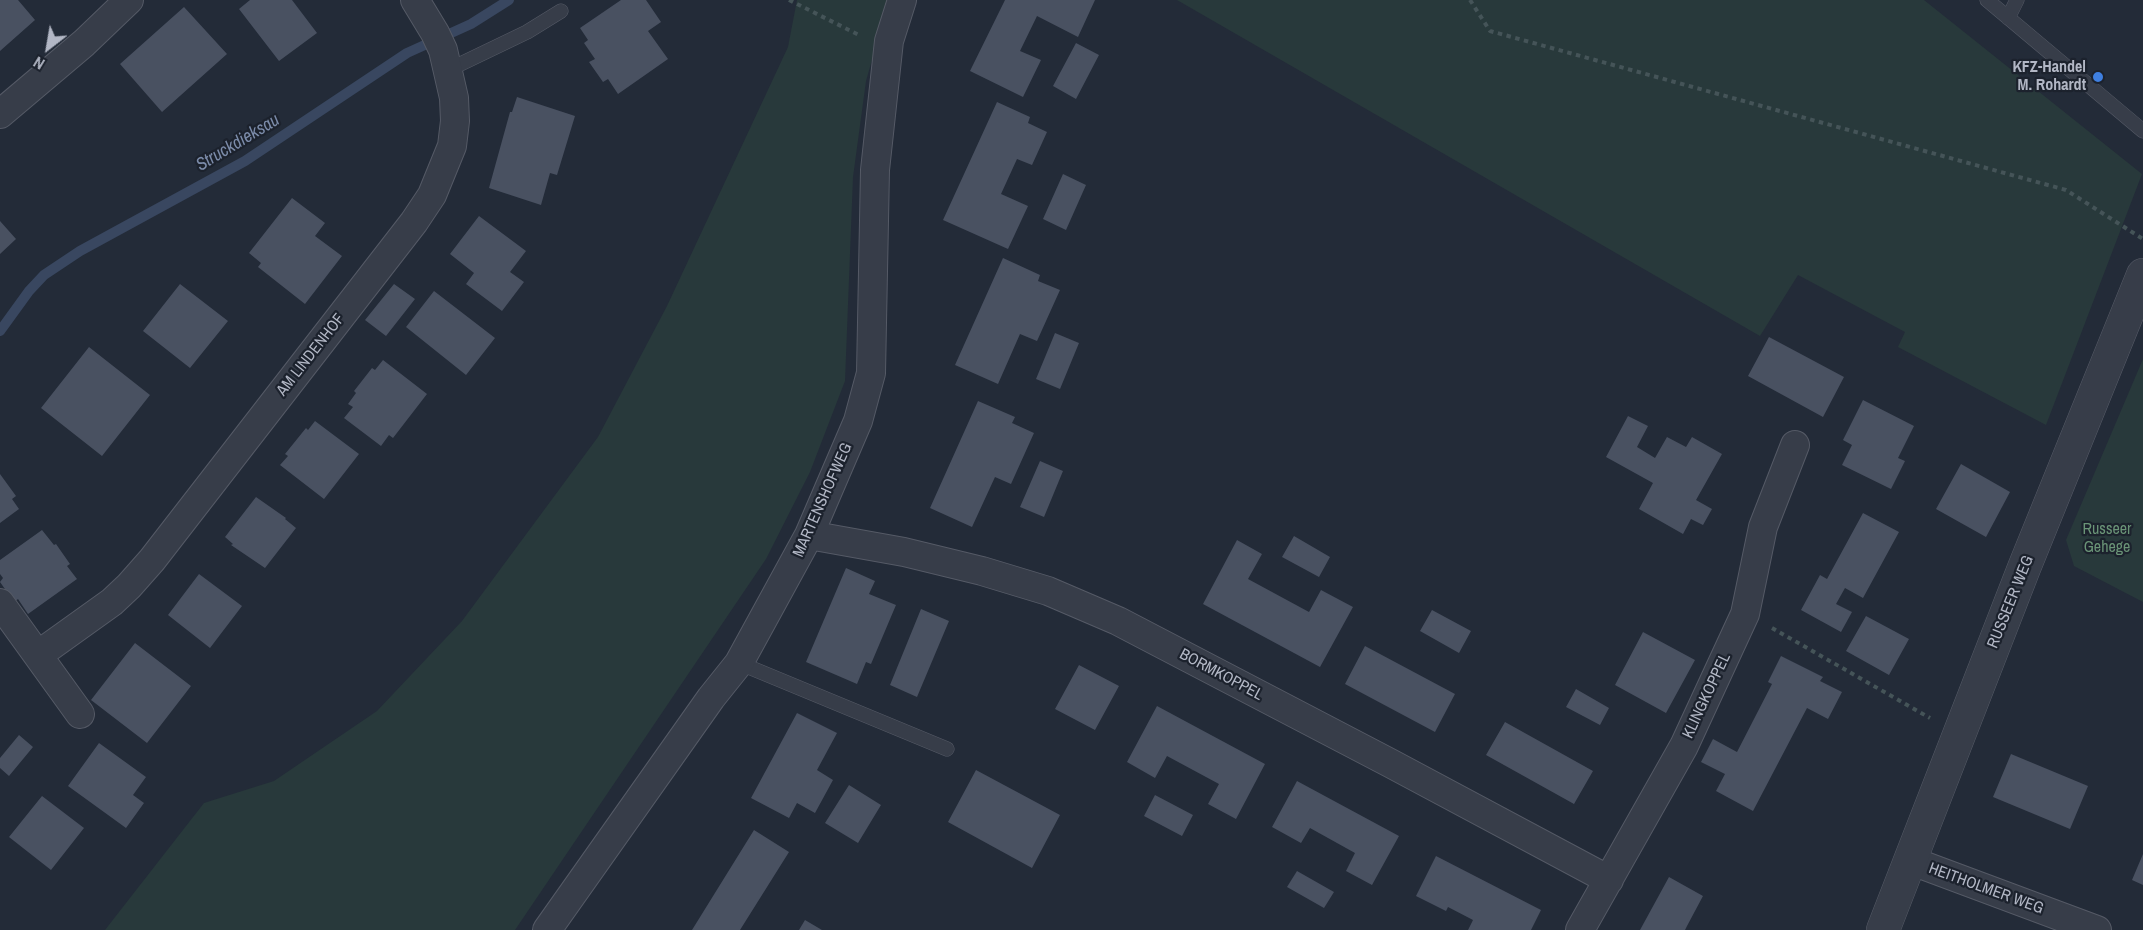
<!DOCTYPE html>
<html>
<head>
<meta charset="utf-8">
<style>
  body { margin:0 }
  #map { position:relative; width:2143px; height:930px; overflow:hidden; background:#232b38; font-family:"Archivo Narrow",sans-serif }
  canvas { display:block }
  .north { position:absolute; left:18px; top:18px; width:60px; height:60px; -webkit-text-stroke:4px #1c222d; paint-order:stroke; rotate:211deg; font-size:16px; font-weight:700; line-height:24px; text-align:center; color:#b2b7c5 }
  .north::after { content:''; display:block; margin:auto; width:21px; height:27px; background:#b2b7c5; clip-path:polygon(50% 0,100% 100%,50% 72%,0 100%) }
</style>
</head>
<body>
<div id="map">
<canvas width="2143" height="930"></canvas>
<div class="north">N</div>
</div>
<script>
const context = document.querySelector('canvas').getContext('2d');
context.lineJoin = 'round';
function paint(path, color) { context.fillStyle = color; context.fill(path, 'evenodd'); }
const shape = rows => new Path2D(rows.map(r => 'M' + r).join(''));
function strokePath(path, color, width, dash) { context.strokeStyle = color; context.lineWidth = width; context.lineCap = dash ? 'butt' : 'round'; context.setLineDash(dash || []); context.stroke(path); }
function write(font, color, halo, rows, align = 'center') {
  context.font = font + ' "Archivo Narrow",sans-serif'; context.lineWidth = 4.5; context.setLineDash([]); context.textBaseline = 'middle'; context.strokeStyle = halo; context.fillStyle = color; for (const [text, x, y, turn = 0] of rows) {
    context.save(); context.translate(x, y); context.rotate((+turn || 0) * Math.PI / 180); context.textAlign = isNaN(turn) ? turn : align; if (halo) context.strokeText(text, 0, 0); context.fillText(text, 0, 0); context.restore();
  }
}
const green = shape([
  [797,0,889,0,866,81,853,177,845,381,810,472,766,559,515,930,105,930,204,803,274,781,377,711,462,621,598,437,667,306,788,47],
  [1177,0,1924,0,2142,174,2046,425,1898,347,1905,332,1798,275,1760,336],
  [2143,359,2143,602,2074,566,2066,540]
]);
const stream = shape([
  [0,331,29,291,44,275,80,251,245,161,407,53,471,24,509,0]
]);
const building = shape([
  [0,0,18,0,35,20,0,51],
  [250,0,292,0,317,33,279,61,239,9],
  [621,0,646,0,661,22,648,31,668,59,618,94,608,79,603,82,589,62,595,59,584,43,588,40,580,28],
  [1005,0,1095,0,1078,37,1037,16,1020,51,1041,60,1023,97,970,71],
  [184,7,227,54,162,112,120,64],
  [1076,43,1099,55,1076,99,1053,86],
  [517,97,575,116,557,175,550,173,541,205,489,188,510,112,512,112],
  [997,102,1030,117,1028,123,1047,132,1032,165,1017,159,1001,194,1028,206,1008,249,943,220],
  [1063,174,1086,185,1066,230,1043,219],
  [292,198,325,223,315,236,342,256,305,304,258,267,261,263,249,253],
  [479,216,526,251,510,272,524,282,502,311,466,284,474,273,450,254],
  [0,221,16,239,0,254],
  [1003,258,1040,275,1038,281,1060,290,1037,341,1020,334,998,384,955,365],
  [180,284,228,321,190,368,143,331],
  [394,284,415,299,386,336,365,320],
  [434,291,495,338,466,375,406,327],
  [1055,333,1079,343,1060,389,1036,379],
  [1769,337,1844,377,1823,417,1748,376],
  [89,347,150,395,102,456,41,408],
  [383,360,427,394,393,438,389,435,381,446,344,418,353,407,348,404,356,393,354,391,372,368,375,370],
  [1863,400,1914,426,1898,458,1905,461,1891,489,1842,465,1852,445,1843,440],
  [978,401,1015,417,1012,423,1034,433,1011,484,995,477,972,527,930,508],
  [1628,416,1648,426,1637,447,1655,458,1667,437,1686,447,1692,437,1722,454,1696,500,1712,509,1703,525,1691,519,1683,534,1639,509,1653,483,1606,457],
  [315,421,359,454,324,499,280,465,288,456,285,454,306,428,308,430],
  [1040,461,1063,471,1044,517,1020,507],
  [1961,464,2010,492,1986,537,1936,509],
  [0,474,16,496,12,499,19,509,0,523],
  [256,497,286,518,285,519,296,528,265,568,231,545,233,544,225,537],
  [1863,513,1899,532,1863,598,1845,588,1836,604,1852,612,1841,632,1801,610,1820,575,1827,579],
  [42,530,54,545,56,544,70,564,67,566,77,579,28,614,18,599,14,602,0,582,3,578,0,574,0,560],
  [1294,536,1330,557,1319,577,1282,557],
  [1237,540,1262,554,1248,579,1309,612,1321,590,1353,607,1320,667,1203,604],
  [846,568,875,581,869,594,896,605,871,664,866,662,857,684,806,662],
  [199,574,242,606,210,648,168,615],
  [921,609,949,621,917,697,890,685],
  [1432,610,1471,631,1459,653,1420,631],
  [1866,616,1909,639,1889,675,1846,651],
  [1643,632,1695,660,1666,713,1615,685],
  [135,643,191,686,147,743,91,700],
  [1365,646,1455,694,1435,732,1345,684],
  [1781,656,1823,677,1820,681,1842,692,1828,719,1807,708,1753,811,1716,791,1725,774,1701,762,1713,739,1737,752,1772,684,1768,682],
  [1079,665,1119,686,1095,730,1055,709],
  [1576,689,1609,708,1600,725,1566,707],
  [1157,706,1265,764,1236,819,1208,804,1219,784,1167,756,1155,778,1127,762],
  [797,713,837,733,817,770,833,780,815,813,797,803,789,818,751,798],
  [1505,722,1593,771,1574,804,1486,755],
  [19,735,33,747,9,776,0,768,0,758],
  [99,743,146,777,133,795,144,803,126,828,68,786],
  [2011,754,2088,786,2070,829,1993,797],
  [976,770,1060,815,1032,868,948,822],
  [1297,781,1399,836,1372,885,1346,871,1355,853,1310,828,1301,843,1272,827],
  [849,785,881,805,858,843,825,823],
  [1155,795,1193,815,1182,836,1144,816],
  [42,796,84,828,51,870,9,837],
  [754,830,789,852,740,930,692,930],
  [2143,854,2143,885,2132,880],
  [1436,856,1541,910,1531,930,1468,930,1473,920,1448,907,1446,911,1416,896],
  [1297,871,1334,892,1324,908,1287,887],
  [1669,877,1703,896,1687,926,1685,930,1640,930],
  [805,920,822,930,799,930]
]);
const path = shape([
  [789,0,859,35],
  [1470,0,1490,31,2066,190,2143,239],
  [1772,628,1930,718]
]);
const service = shape([
  [1987,0,2143,131],
  [2008,18,2017,0],
  [448,70,527,32,561,11],
  [739,663,947,749]
]);
const minor = shape([
  [0,114,84,43,129,0],
  [809,535,904,552,982,571,1048,591,1118,621,1390,763,1609,880],
  [0,603,80,714],
  [38,655,112,602,129,586,152,560,414,222,432,195,452,146,455,121,454,98,443,50,435,33,415,0],
  [1909,860,2097,930],
  [547,930,711,698,739,663,809,535,858,421,871,373,875,170,889,41,902,0],
  [1580,930,1684,746,1745,614,1763,527,1795,445]
]);
const tertiary = shape([
  [1883,930,2024,568,2143,275]
]);
const markers = [
  [2098,77,6,"#3f7fe0"]
];
const poiNames = [
  ["KFZ-Handel",2086,68],
  ["M. Rohardt",2086,86]
];
const streetNames = [
  ["AM LINDENHOF",311,355,-52],
  ["MARTENSHOFWEG",823,500,-66],
  ["RUSSEER WEG",2011,602,-68],
  ["BORMKOPPEL",1221,675,28],
  ["KLINGKOPPEL",1707,696,-65],
  ["HEITHOLMER WEG",1986,889,20]
];
const parkNames = [
  ["Russeer",2107,530],
  ["Gehege",2107,548]
];
const waterNames = [
  ["Struckdieksau",238,143,-31]
];
paint(green, '#28393b');
strokePath(stream, '#394760', 10);
paint(building, '#495161');
strokePath(service, '#555a66', 15);
strokePath(minor, '#555a66', 30);
strokePath(tertiary, '#555a66', 34);
strokePath(path, '#455458', 4, [4.5, 4.5]);
strokePath(service, '#373d49', 14);
strokePath(minor, '#373d49', 28);
strokePath(tertiary, '#373d49', 33);
for (const [x, y, r, color] of markers) { const dot = new Path2D(); dot.arc(x, y, r, 0, 2 * Math.PI); context.fillStyle = color; context.fill(dot); strokePath(dot, '#1c222d', 2); }
write('bold 16px', '#b2b7c5', '#1c222d', poiNames, 'right');
write('16px', '#b2b7c5', '#1c222d', streetNames);
write('16px', '#6a9477', '#1c222d', parkNames);
write('italic 18px', '#7c8caa', '#1c222d', waterNames);
</script>
</body>
</html>
